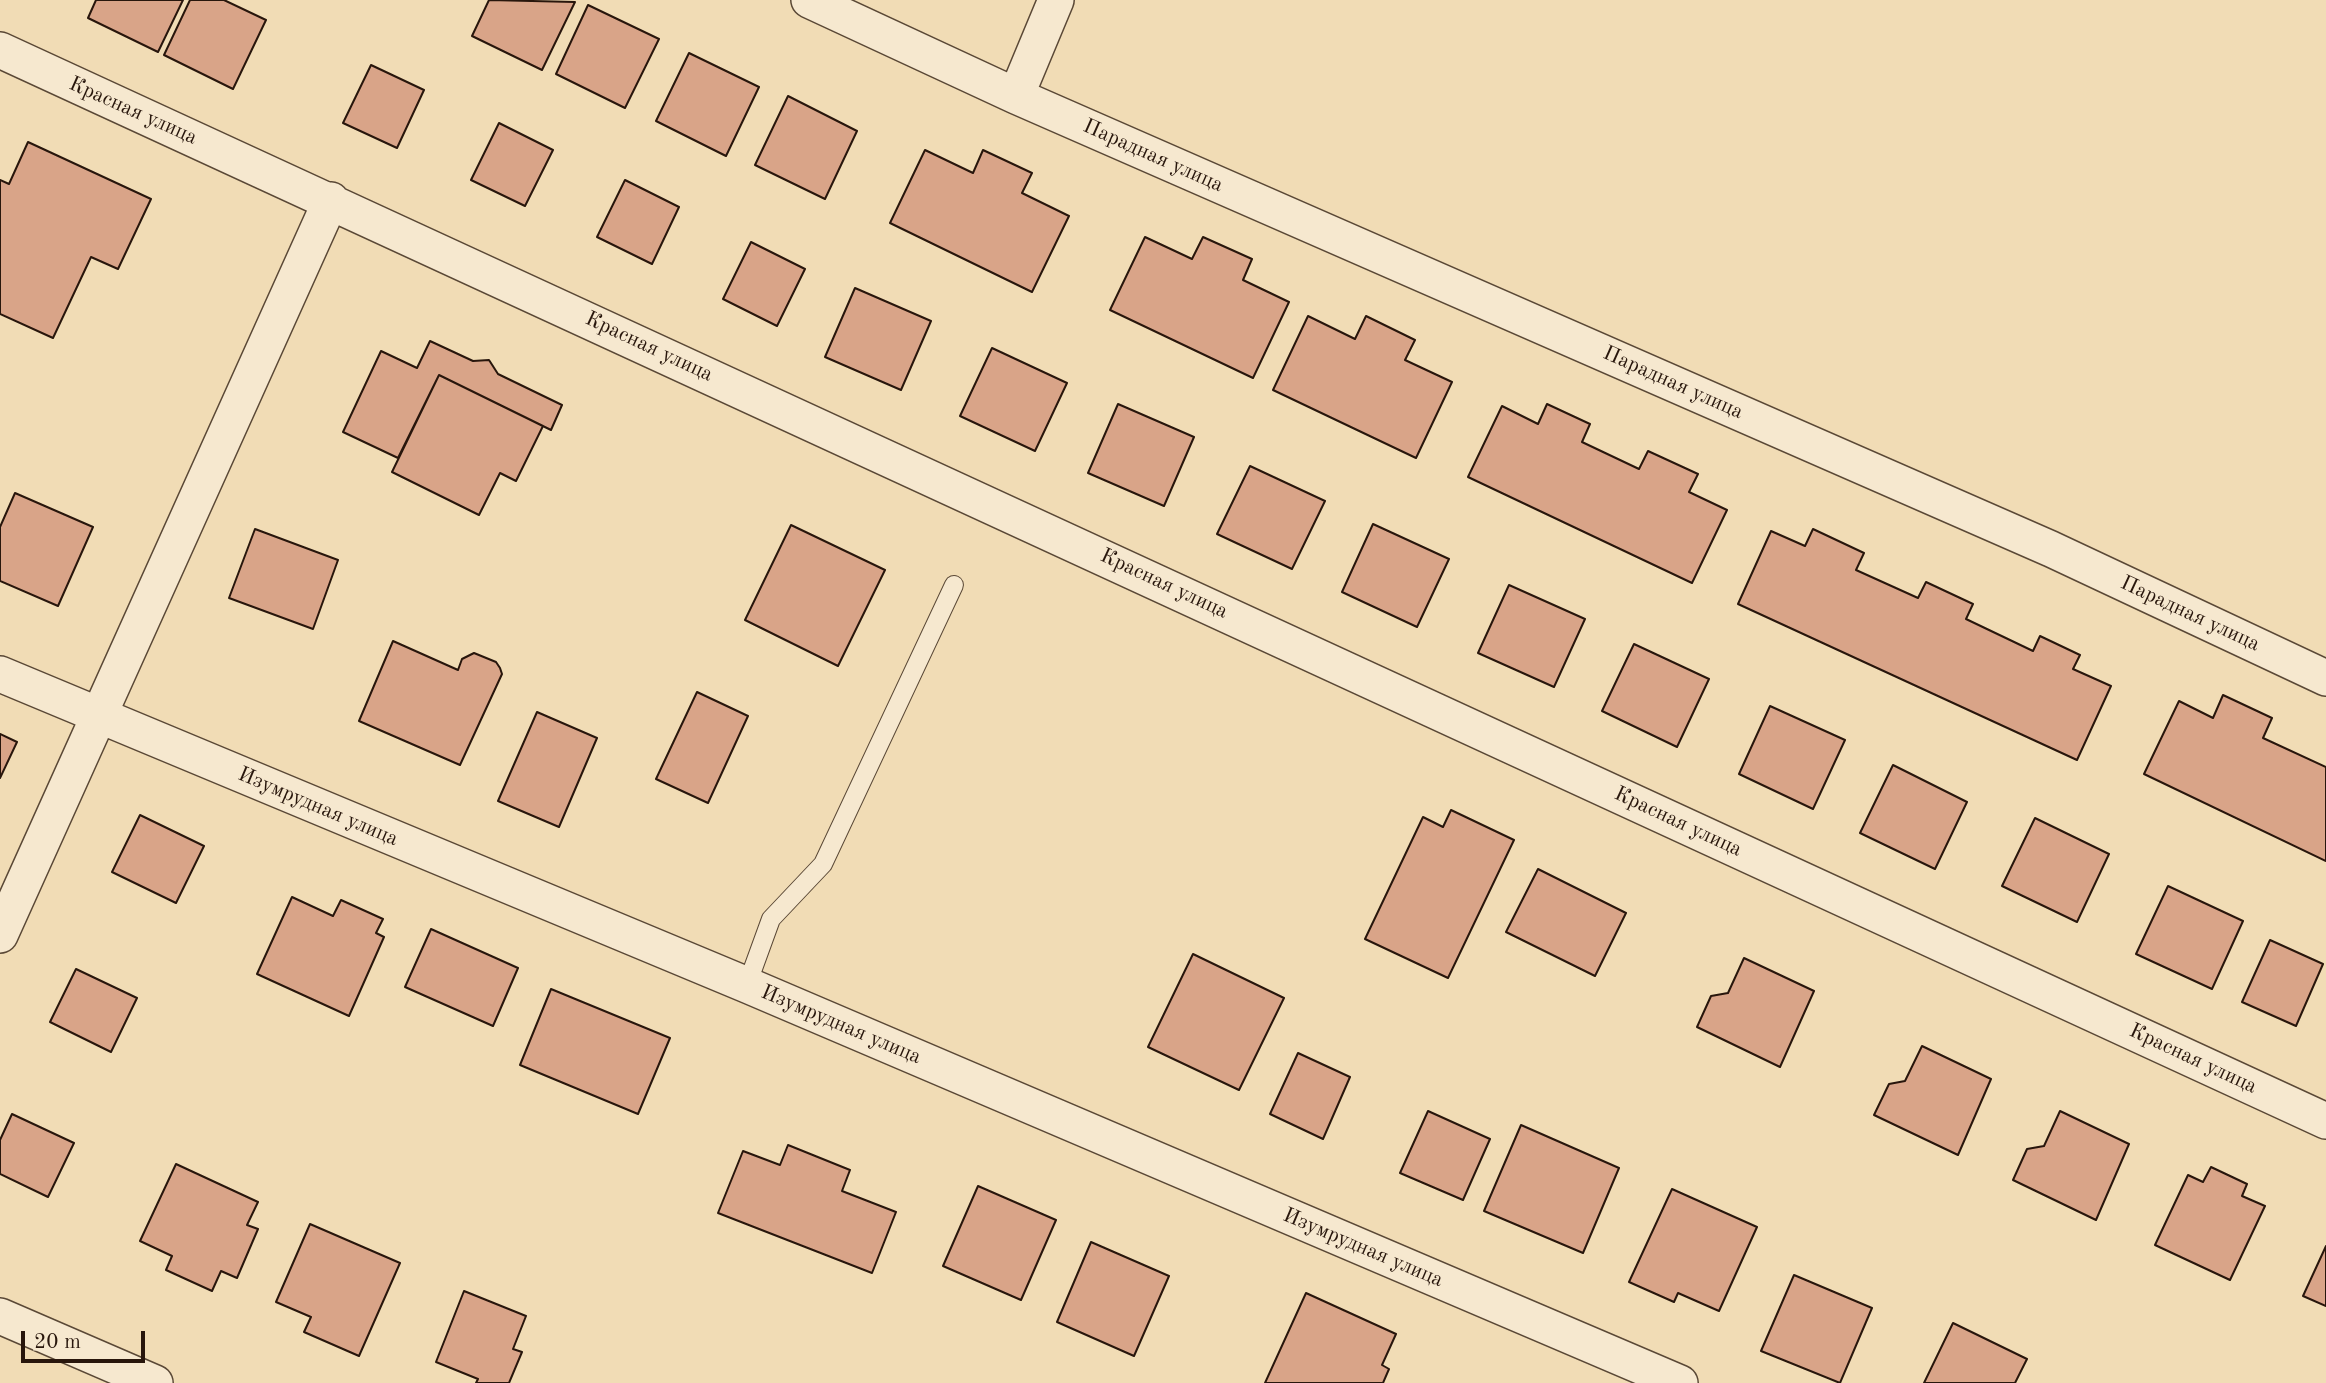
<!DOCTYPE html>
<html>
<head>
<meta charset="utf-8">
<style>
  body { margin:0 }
  #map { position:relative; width:2326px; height:1383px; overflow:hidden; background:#f1dcb5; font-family:"Old Standard TT",serif }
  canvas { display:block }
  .scale { position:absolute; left:21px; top:1331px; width:124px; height:32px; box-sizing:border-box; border:4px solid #28160c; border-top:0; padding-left:9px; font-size:21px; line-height:24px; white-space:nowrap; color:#28160c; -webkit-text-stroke:5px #f6e8cf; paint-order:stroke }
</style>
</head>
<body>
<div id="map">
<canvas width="2326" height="1383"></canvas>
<div class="scale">20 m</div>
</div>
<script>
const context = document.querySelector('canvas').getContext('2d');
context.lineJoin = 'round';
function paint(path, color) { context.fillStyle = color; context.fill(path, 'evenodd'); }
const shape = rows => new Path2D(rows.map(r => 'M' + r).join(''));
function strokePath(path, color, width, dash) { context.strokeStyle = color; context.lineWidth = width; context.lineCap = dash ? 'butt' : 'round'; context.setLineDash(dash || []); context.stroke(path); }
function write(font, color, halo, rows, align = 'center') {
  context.font = font + ' "Old Standard TT",serif'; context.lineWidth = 6; context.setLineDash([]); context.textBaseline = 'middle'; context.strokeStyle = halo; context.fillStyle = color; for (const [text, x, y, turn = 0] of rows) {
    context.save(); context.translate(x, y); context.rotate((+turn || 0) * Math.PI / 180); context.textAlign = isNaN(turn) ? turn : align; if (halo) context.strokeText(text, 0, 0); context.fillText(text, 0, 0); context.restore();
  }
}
const building = shape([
  [96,0,183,0,158,52,88,18,96,0],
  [190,0,224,0,266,20,233,89,164,55,190,0],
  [489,0,575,2,542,70,472,36,489,0],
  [588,5,659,39,625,108,556,74,588,5],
  [689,53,759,87,726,156,656,121,689,53],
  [371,65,424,90,397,148,343,123,371,65],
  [788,96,857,131,825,199,755,165,788,96],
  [499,123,553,150,525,206,471,180,499,123],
  [28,142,151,199,118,269,91,257,53,338,0,314,0,180,9,184,28,142],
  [925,150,973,173,983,150,1032,173,1022,193,1069,216,1032,292,890,223,925,150],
  [625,180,679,207,652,264,597,237,625,180],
  [1145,237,1192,259,1203,237,1252,259,1243,280,1289,302,1253,378,1110,310,1145,237],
  [751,242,805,269,777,326,723,299,751,242],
  [855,288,931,321,901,390,825,357,855,288],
  [1308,316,1355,339,1366,316,1415,340,1405,360,1452,382,1416,458,1273,390,1308,316],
  [430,341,473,361,489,360,498,374,562,405,551,430,439,375,398,458,343,432,381,351,417,368,430,341],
  [992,348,1067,383,1035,451,960,416,992,348],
  [439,375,543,426,516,481,500,473,479,515,392,472,439,375],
  [1118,404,1194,437,1164,506,1088,473,1118,404],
  [1547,404,1590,424,1582,442,1639,469,1648,451,1698,474,1689,492,1727,510,1692,583,1468,477,1502,406,1538,424,1547,404],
  [1250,466,1325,501,1292,569,1217,534,1250,466],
  [15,493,93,527,58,606,0,581,0,527,15,493],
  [1373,524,1449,559,1417,627,1342,592,1373,524],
  [791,525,885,570,838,666,745,620,791,525],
  [255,529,338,560,313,629,229,598,255,529],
  [1813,529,1864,553,1856,570,1918,598,1926,582,1973,604,1966,619,2033,651,2040,636,2080,655,2073,669,2111,686,2077,760,1738,604,1771,531,1805,546,1813,529],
  [1509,585,1585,619,1554,687,1478,653,1509,585],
  [393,641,458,670,462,659,474,653,496,662,500,668,502,674,460,765,359,721,393,641],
  [1634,644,1709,679,1677,747,1602,711,1634,644],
  [697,692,748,716,708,803,656,779,697,692],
  [2223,695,2272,718,2263,738,2326,767,2326,861,2144,774,2179,701,2213,718,2223,695],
  [1770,706,1845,740,1813,809,1739,774,1770,706],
  [537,712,597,738,559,827,498,801,537,712],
  [0,734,17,742,0,778,0,734],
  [1893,765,1967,802,1935,869,1860,833,1893,765],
  [1451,810,1514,840,1448,978,1365,939,1423,817,1443,827,1451,810],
  [140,815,204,846,176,903,112,872,140,815],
  [2035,818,2109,854,2077,922,2002,886,2035,818],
  [1538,869,1626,913,1595,976,1506,932,1538,869],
  [2168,886,2243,921,2212,989,2136,954,2168,886],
  [292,897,333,916,341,900,383,919,376,933,384,937,349,1016,257,974,292,897],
  [431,929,518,968,493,1026,405,987,431,929],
  [2270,940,2323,964,2296,1026,2242,1002,2270,940],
  [1193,954,1284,998,1239,1090,1148,1047,1193,954],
  [1744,958,1814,991,1780,1067,1697,1027,1711,996,1728,993,1744,958],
  [76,969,137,998,111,1052,50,1022,76,969],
  [551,989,670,1038,638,1114,520,1065,551,989],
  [1922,1046,1991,1079,1958,1155,1874,1115,1889,1084,1905,1081,1922,1046],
  [1298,1053,1350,1077,1323,1139,1270,1114,1298,1053],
  [1428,1111,1490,1139,1463,1200,1400,1173,1428,1111],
  [2060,1111,2129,1144,2096,1220,2013,1180,2027,1149,2044,1146,2060,1111],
  [12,1114,74,1143,48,1197,0,1174,0,1140,12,1114],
  [1521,1125,1619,1168,1583,1253,1484,1211,1521,1125],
  [788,1145,850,1170,842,1191,896,1212,872,1273,718,1213,743,1151,780,1165,788,1145],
  [176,1164,258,1202,247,1225,258,1229,237,1278,221,1271,212,1291,166,1270,172,1256,140,1241,176,1164],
  [2211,1167,2247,1184,2242,1196,2265,1206,2230,1280,2155,1245,2188,1175,2203,1182,2211,1167],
  [978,1186,1056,1220,1021,1300,943,1266,978,1186],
  [1672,1189,1757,1227,1719,1311,1678,1293,1674,1302,1629,1282,1672,1189],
  [310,1224,400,1263,359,1356,304,1332,311,1317,276,1302,310,1224],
  [1091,1242,1169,1276,1134,1356,1057,1322,1091,1242],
  [2326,1246,2326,1306,2303,1296,2326,1246],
  [1794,1275,1872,1308,1840,1383,1761,1351,1794,1275],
  [464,1291,526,1316,513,1349,522,1352,509,1383,476,1383,478,1379,436,1362,464,1291],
  [1306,1293,1396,1334,1382,1365,1389,1369,1383,1383,1265,1383,1306,1293],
  [1953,1323,2027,1359,2015,1383,1924,1383,1953,1323]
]);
const service = shape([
  [747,985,771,919,823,864,954,585]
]);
const minor = shape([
  [809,0,1016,96,2051,549,2326,678],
  [0,50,2326,1121],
  [1016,96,1056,0],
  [0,674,747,985,1680,1383],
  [0,935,331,200],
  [0,1316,155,1383]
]);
const streetNames = [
  ["Красная улица",133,111,24],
  ["Парадная улица",1153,156,24],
  ["Красная улица",649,347,25],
  ["Парадная улица",1673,383,24],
  ["Красная улица",1164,584,25],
  ["Парадная улица",2190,614,25],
  ["Изумрудная улица",318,807,23],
  ["Красная улица",1678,822,25],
  ["Изумрудная улица",841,1025,23],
  ["Красная улица",2193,1059,25],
  ["Изумрудная улица",1363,1248,23]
];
paint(building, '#d9a488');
strokePath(building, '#28160c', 2);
strokePath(service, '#5a4836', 20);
strokePath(minor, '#5a4836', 38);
strokePath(service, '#f6e8cf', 18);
strokePath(minor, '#f6e8cf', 35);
write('21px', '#28160c', '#f6e8cf', streetNames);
</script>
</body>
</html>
